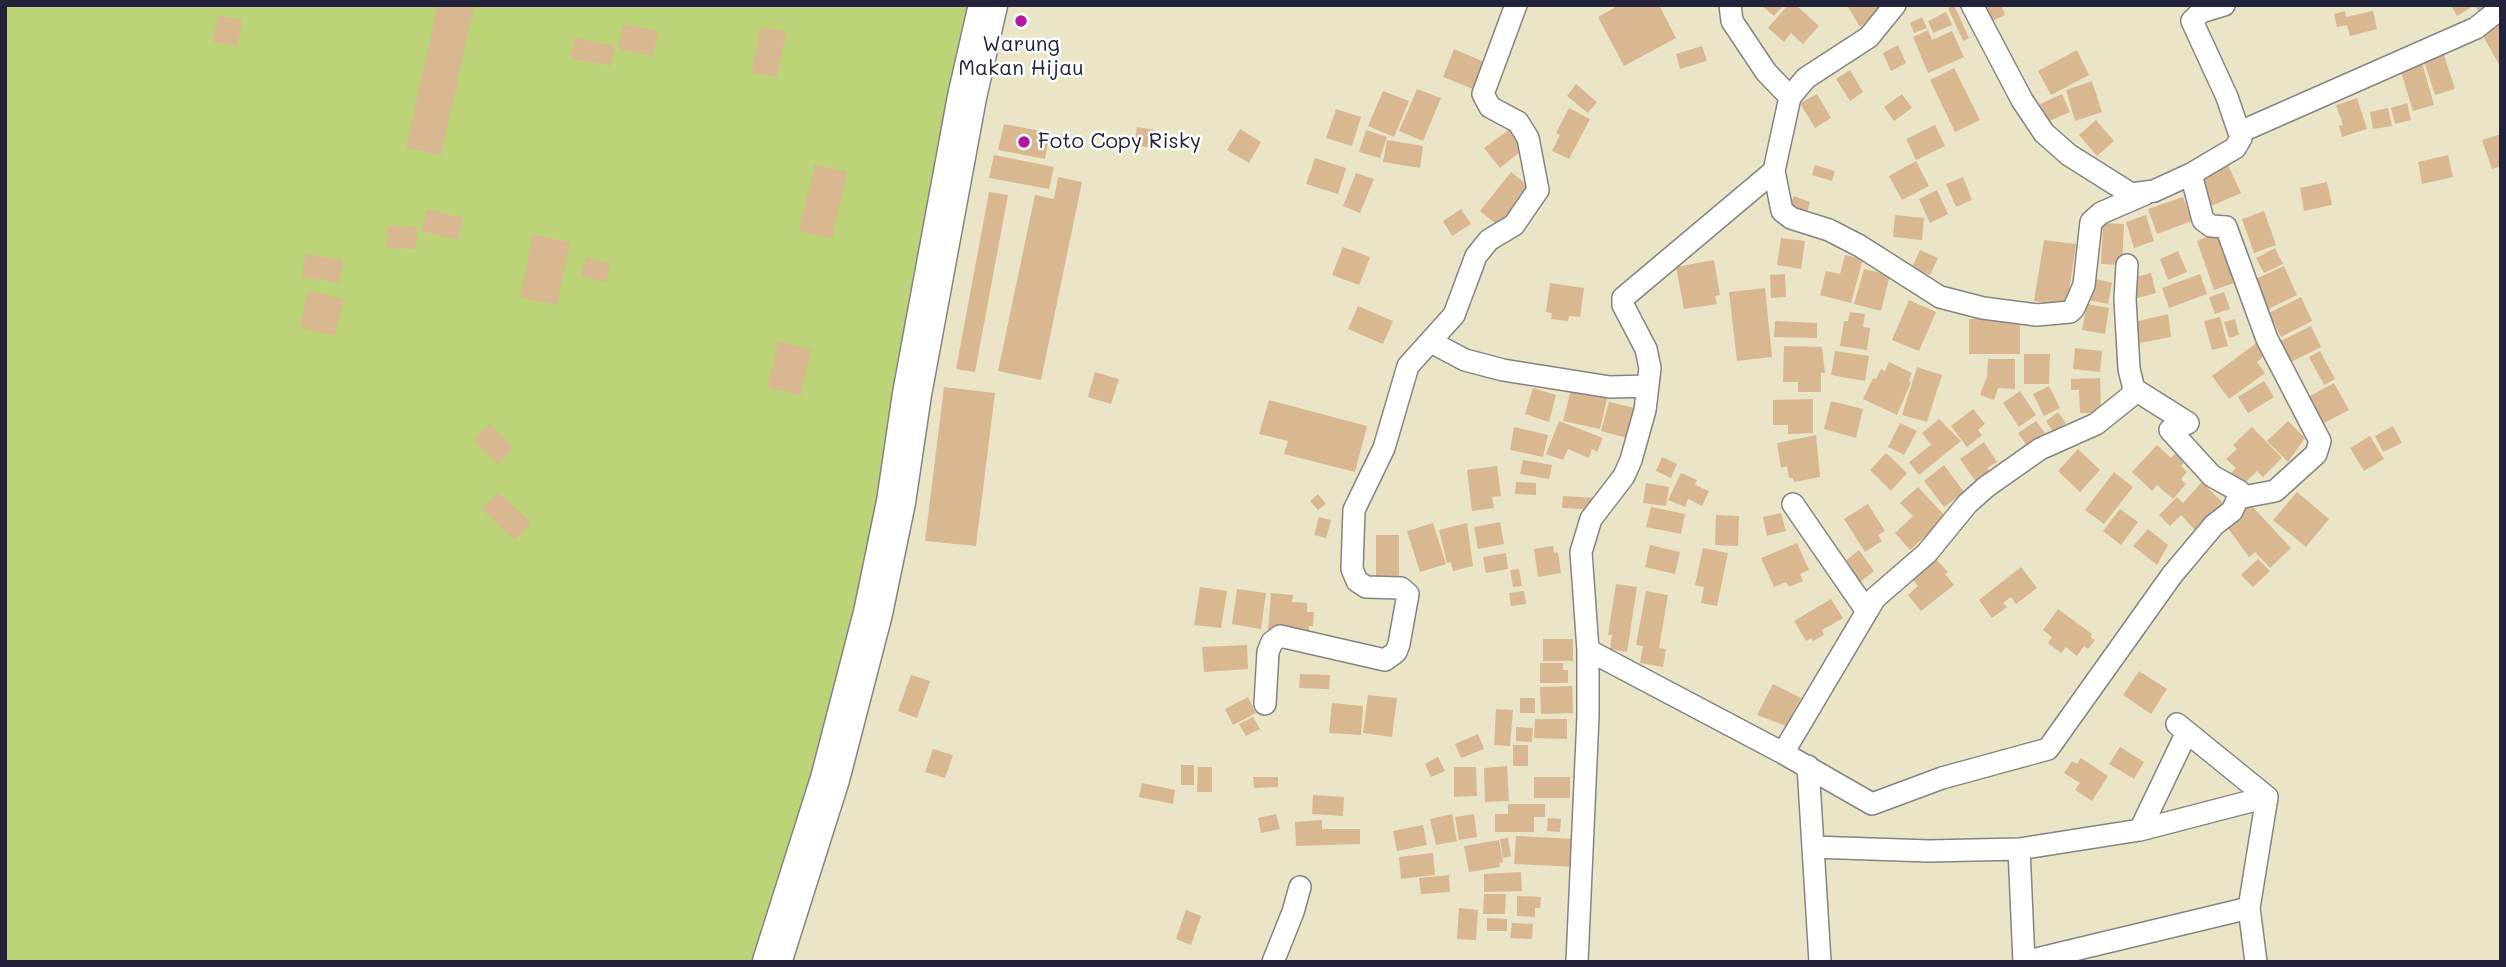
<!DOCTYPE html>
<html>
<head>
<meta charset="utf-8">
<style>
  body { margin:0 }
  #map { position:relative; width:2506px; height:967px; overflow:hidden; background:#ebe5c7; font-family:Mali,sans-serif }
  canvas { display:block }
  .frame { position:absolute; inset:0; border:7px solid #22223b; pointer-events:none }
</style>
</head>
<body>
<div id="map">
<canvas width="2506" height="967"></canvas>
<div class="frame"></div>
</div>
<script>
const context = document.querySelector('canvas').getContext('2d');
context.lineJoin = 'round';
function paint(path, color) { context.fillStyle = color; context.fill(path, 'evenodd'); }
const shape = rows => new Path2D(rows.map(r => 'M' + r).join(''));
function strokePath(path, color, width, dash) { context.strokeStyle = color; context.lineWidth = width; context.lineCap = dash ? 'butt' : 'round'; context.setLineDash(dash || []); context.stroke(path); }
function write(font, color, halo, rows, align = 'center') {
  context.font = font + ' Mali,sans-serif'; context.lineWidth = 5; context.setLineDash([]); context.textBaseline = 'middle'; context.strokeStyle = halo; context.fillStyle = color; for (const [text, x, y, turn = 0] of rows) {
    context.save(); context.translate(x, y); context.rotate((+turn || 0) * Math.PI / 180); context.textAlign = isNaN(turn) ? turn : align; if (halo) context.strokeText(text, 0, 0); context.fillText(text, 0, 0); context.restore();
  }
}
const green = shape([
  [5,5,981,5,887,497,762,962,5,962]
]);
const building = shape([
  [438,5,474,5,441,155,406,148],
  [1619,5,1659,5,1676,38,1624,66,1598,17],
  [1761,5,1784,5,1774,16],
  [1788,5,1796,5,1819,26,1803,44,1791,33,1784,42,1768,28],
  [1847,5,1886,5,1860,27],
  [1954,5,1969,38,1963,41,1948,8],
  [1986,5,2001,5,2005,15,1988,23,1982,7],
  [2451,5,2494,5,2480,14,2475,5,2457,16],
  [2345,11,2346,17,2373,11,2377,29,2350,36,2347,25,2337,27,2334,14],
  [1946,12,1952,25,1933,33,1928,21],
  [218,15,242,20,237,46,213,42],
  [1922,17,1927,28,1914,33,1910,23],
  [2501,19,2501,68,2479,29],
  [623,24,658,31,653,56,618,49],
  [760,27,786,31,777,77,752,73],
  [1928,30,1932,40,1952,31,1964,57,1928,73,1913,37],
  [575,38,615,46,611,66,570,58],
  [1898,45,1906,63,1891,71,1883,53],
  [1702,46,1707,61,1680,69,1676,54],
  [1454,49,1489,64,1478,91,1443,77],
  [2077,50,2089,75,2051,95,2038,71],
  [2444,55,2455,89,2435,95,2424,61],
  [2421,59,2434,105,2413,111,2399,65],
  [1954,68,1980,120,1955,132,1930,80],
  [1850,70,1863,92,1850,101,1836,79],
  [2092,81,2102,112,2075,121,2066,90],
  [1576,84,1597,102,1588,113,1567,96],
  [1417,89,1441,98,1423,141,1399,131],
  [1383,91,1409,101,1394,137,1368,126],
  [1817,94,1831,118,1815,128,1800,103],
  [1902,94,1912,108,1894,121,1884,107],
  [2062,94,2070,112,2047,122,2040,104],
  [2357,98,2367,129,2342,137,2339,126,2343,125,2336,105],
  [2407,103,2411,120,2395,124,2391,108],
  [1569,108,1590,119,1569,159,1552,151,1560,135,1556,133],
  [2388,108,2392,126,2373,129,2370,112],
  [1336,109,1361,117,1352,146,1326,138],
  [2096,120,2114,141,2097,156,2079,135],
  [1004,124,1050,133,1045,159,998,150],
  [1935,125,1945,146,1916,160,1906,139],
  [1137,127,1156,130,1153,148,1134,145],
  [1240,129,1261,142,1249,163,1227,150],
  [1510,129,1525,148,1500,168,1484,148],
  [1366,130,1387,137,1380,158,1359,152],
  [2501,134,2501,166,2492,169,2482,140],
  [1387,140,1423,146,1420,168,1383,162],
  [994,155,1054,167,1049,189,989,178],
  [2448,155,2453,177,2422,184,2418,162],
  [1315,158,1346,168,1338,194,1306,184],
  [1916,161,1929,186,1902,200,1889,176],
  [815,164,847,172,832,238,799,231],
  [1815,165,1835,171,1832,181,1812,175],
  [2228,165,2241,193,2209,207,2197,180],
  [1511,172,1532,189,1501,228,1480,211],
  [1356,173,1374,179,1360,213,1343,206],
  [1058,177,1082,182,1041,380,998,371,1035,195,1054,199],
  [1963,177,1972,200,1956,207,1946,184],
  [2327,182,2332,205,2304,211,2300,188],
  [1937,190,1948,214,1930,223,1919,199],
  [989,192,1008,195,975,372,956,369],
  [1794,196,1810,202,1807,212,1790,205],
  [2183,197,2192,221,2157,234,2148,209],
  [427,209,463,218,457,240,422,231],
  [1461,209,1471,224,1452,236,1443,221],
  [2264,211,2276,245,2254,253,2242,219],
  [1895,215,1924,218,1922,240,1893,237],
  [2146,215,2154,241,2134,248,2126,222],
  [2103,223,2124,224,2122,265,2101,264],
  [388,226,417,227,416,249,387,248],
  [2216,233,2234,283,2214,290,2197,241],
  [533,235,570,242,557,305,520,297],
  [1781,238,1805,241,1801,269,1777,265],
  [2044,240,2076,244,2067,306,2034,301],
  [1343,247,1370,257,1359,285,1332,275],
  [2275,248,2283,264,2264,273,2256,258],
  [1920,250,1938,258,1930,275,1912,267],
  [2178,251,2187,272,2168,280,2160,259],
  [306,254,343,260,339,283,302,277],
  [1845,255,1863,259,1851,303,1820,295,1826,271,1840,274],
  [586,257,610,264,606,282,581,276],
  [1714,260,1720,295,1715,296,1717,304,1684,309,1676,267],
  [2284,266,2297,295,2266,310,2253,280],
  [1864,269,1890,275,1881,311,1854,304],
  [2151,273,2156,293,2134,299,2128,279],
  [1785,274,1786,297,1771,298,1770,275],
  [2200,274,2207,294,2169,308,2162,288],
  [2088,277,2112,283,2108,304,2084,299],
  [1550,283,1584,288,1580,317,1569,316,1568,321,1551,319,1552,313,1546,312],
  [1765,288,1772,357,1737,361,1729,292],
  [308,291,344,299,335,336,300,327],
  [2224,292,2230,309,2215,314,2209,297],
  [2301,297,2312,321,2281,337,2269,313],
  [1909,300,1936,312,1919,351,1892,340],
  [2087,304,2109,308,2105,334,2082,330],
  [1358,306,1393,321,1383,344,1348,329],
  [1850,312,1865,314,1863,327,1870,328,1867,350,1840,346,1844,321,1848,321],
  [2168,314,2171,337,2134,344,2130,323],
  [2220,317,2228,346,2212,350,2204,321],
  [1969,319,2020,319,2020,354,1969,354],
  [2235,319,2239,335,2229,338,2224,322],
  [1775,321,1817,323,1817,338,1774,337],
  [2311,326,2321,347,2285,365,2275,344],
  [2259,341,2268,353,2257,362,2265,373,2229,399,2212,376],
  [778,342,811,349,801,395,768,388],
  [1784,346,1822,347,1825,373,1821,373,1821,392,1798,392,1798,382,1783,382],
  [2075,348,2102,351,2100,372,2073,369],
  [1835,351,1869,356,1865,381,1831,375],
  [2320,351,2335,379,2324,385,2309,357],
  [2024,354,2050,354,2049,384,2024,384],
  [1988,359,2015,359,2015,389,1998,388,1994,400,1980,395,1987,376],
  [1889,362,1912,373,1909,381,1911,382,1897,415,1863,399,1873,378,1876,379,1881,369,1885,371],
  [1917,367,1942,375,1927,422,1902,415],
  [1095,372,1119,379,1111,404,1088,397],
  [2100,378,2101,413,2080,413,2079,390,2071,390,2071,379],
  [2264,381,2274,397,2248,413,2238,397],
  [2334,383,2349,410,2322,424,2308,397],
  [1572,386,1608,395,1600,429,1563,421],
  [2049,386,2060,408,2044,416,2033,394],
  [944,387,995,393,976,546,925,541],
  [1533,388,1556,395,1549,422,1525,414],
  [2020,391,2036,415,2019,427,2003,403],
  [1813,399,1813,433,1788,434,1788,425,1773,425,1773,400],
  [1269,400,1367,426,1355,472,1284,454,1288,441,1259,434],
  [1831,401,1863,409,1856,438,1824,429],
  [1609,402,1635,408,1627,438,1601,431],
  [1973,409,1985,424,1978,430,1982,435,1967,447,1951,426],
  [2058,412,2066,423,2053,432,2046,421],
  [1939,419,1961,441,1919,475,1909,462,1931,445,1922,433],
  [1559,421,1603,438,1597,452,1592,449,1589,458,1568,449,1563,460,1546,454],
  [2036,421,2045,433,2027,446,2018,433],
  [2288,421,2305,438,2288,462,2267,441],
  [1900,423,1917,431,1904,455,1888,447],
  [490,424,513,448,498,464,474,440],
  [2393,426,2402,443,2383,452,2375,436],
  [1514,427,1548,435,1543,457,1510,450],
  [2252,427,2282,458,2263,477,2257,471,2242,486,2230,474,2236,468,2226,459,2237,449,2233,445],
  [1816,435,1820,477,1794,482,1793,478,1789,478,1787,466,1781,468,1777,443],
  [2370,436,2384,459,2364,471,2350,448],
  [1984,442,1997,462,1987,468,1990,472,1976,482,1960,459],
  [2157,445,2171,458,2178,450,2188,458,2181,466,2187,472,2181,479,2186,484,2173,499,2157,485,2152,491,2132,472],
  [2078,449,2100,470,2080,492,2058,471],
  [1886,453,1907,473,1891,491,1870,470],
  [1662,457,1677,464,1671,478,1656,471],
  [1523,460,1552,465,1549,479,1520,474],
  [1944,465,1964,492,1944,507,1924,481],
  [1497,466,1501,496,1492,497,1494,508,1472,511,1467,470],
  [2114,472,2133,487,2104,524,2085,510],
  [1681,473,1697,480,1695,485,1709,491,1702,506,1688,499,1685,507,1668,500],
  [1516,482,1536,483,1536,495,1515,494],
  [2202,482,2224,504,2197,532,2181,515,2170,526,2159,515,2177,497,2183,503],
  [1646,483,1669,487,1666,506,1643,503],
  [1918,487,1946,517,1910,550,1895,533,1913,516,1900,503],
  [498,492,531,523,515,540,482,509],
  [2297,492,2329,519,2306,547,2273,520],
  [1318,494,1326,504,1318,510,1310,501],
  [1563,496,1596,498,1595,510,1562,508],
  [1868,504,1885,531,1878,535,1882,541,1865,552,1844,519],
  [2250,504,2291,548,2270,568,2255,552,2249,557,2227,527],
  [1651,507,1685,514,1681,534,1646,527],
  [2120,509,2138,522,2121,545,2103,531],
  [1781,513,1786,531,1767,536,1763,517],
  [1716,515,1739,516,1738,546,1715,545],
  [1319,517,1331,520,1326,538,1314,535],
  [1500,522,1504,544,1478,549,1474,527],
  [1433,523,1446,564,1420,572,1407,531],
  [1467,523,1473,566,1453,571,1451,562,1447,563,1439,530],
  [2148,529,2168,545,2157,565,2133,546],
  [1376,535,1399,535,1399,576,1376,576],
  [1797,543,1809,570,1800,574,1803,581,1789,587,1786,582,1774,587,1761,558],
  [1650,545,1680,552,1675,574,1645,567],
  [1553,546,1554,553,1558,552,1561,573,1538,577,1534,549],
  [1703,548,1728,553,1717,606,1701,603,1704,587,1695,585],
  [1859,550,1874,571,1854,587,1838,567],
  [1506,553,1508,569,1486,573,1483,557],
  [1933,556,1948,572,1945,574,1954,585,1921,611,1908,595,1918,586,1913,580,1921,573,1917,568],
  [2258,559,2270,571,2253,587,2241,575],
  [2021,567,2037,588,2016,604,2011,597,2003,603,2007,607,1992,618,1979,600],
  [1519,569,1522,586,1513,587,1510,570],
  [1616,584,1637,587,1627,652,1610,649,1612,635,1608,635],
  [1200,587,1227,591,1221,628,1194,625],
  [1237,589,1266,593,1261,629,1232,624],
  [1524,591,1526,604,1511,606,1509,593],
  [1646,591,1668,595,1659,648,1666,649,1663,667,1640,663,1643,646,1636,645],
  [1271,593,1293,595,1292,602,1307,603,1307,612,1314,612,1313,626,1309,626,1309,633,1268,630],
  [1831,599,1843,618,1822,630,1824,635,1813,641,1811,638,1806,641,1794,621],
  [2058,609,2092,634,2090,637,2095,640,2088,649,2084,646,2077,656,2066,647,2061,653,2048,643,2052,637,2043,630],
  [1543,639,1573,639,1573,661,1543,661],
  [1247,645,1248,669,1204,672,1202,647],
  [1540,663,1563,663,1563,670,1568,670,1568,683,1540,683],
  [2139,671,2167,689,2151,714,2123,695],
  [1300,674,1330,675,1329,689,1299,688],
  [911,675,930,681,917,718,898,711],
  [1773,684,1801,698,1786,726,1757,715],
  [1572,686,1573,713,1541,714,1540,687],
  [1368,695,1397,698,1392,737,1363,733],
  [1248,697,1256,713,1233,725,1225,709],
  [1520,698,1535,698,1535,713,1520,713],
  [1332,703,1363,706,1361,735,1329,733],
  [1496,709,1513,710,1510,746,1494,745],
  [1253,717,1260,729,1246,736,1239,724],
  [1535,719,1567,719,1567,739,1534,738],
  [1516,727,1533,728,1532,742,1516,741],
  [1478,734,1484,749,1461,758,1455,744],
  [1513,745,1528,745,1528,766,1513,766],
  [2120,747,2144,762,2134,779,2109,764],
  [933,749,953,755,945,778,925,772],
  [1438,757,1445,771,1431,777,1425,764],
  [2081,758,2108,776,2092,801,2075,790,2080,783,2064,773,2072,761,2077,764],
  [1181,765,1194,765,1194,785,1181,785],
  [1507,766,1509,801,1485,802,1484,768],
  [1198,767,1212,767,1212,792,1197,792],
  [1454,767,1476,767,1477,796,1454,797],
  [1253,777,1278,777,1278,787,1254,788],
  [1534,777,1570,777,1570,798,1534,798],
  [1142,783,1175,790,1173,804,1139,797],
  [1313,795,1344,797,1343,816,1312,814],
  [1508,804,1545,804,1545,817,1534,817,1534,832,1495,832,1495,814,1508,814],
  [1276,814,1280,829,1261,833,1258,818],
  [1452,814,1457,841,1436,845,1430,819],
  [1474,814,1477,837,1459,840,1455,817],
  [1548,818,1561,819,1560,832,1547,831],
  [1322,820,1322,829,1360,829,1360,844,1296,846,1295,822],
  [1423,825,1427,845,1397,851,1393,831],
  [1516,836,1578,839,1576,867,1514,864],
  [1508,838,1511,856,1503,858,1500,839],
  [1499,840,1503,862,1499,863,1500,867,1469,872,1464,846],
  [1433,853,1435,875,1401,879,1399,857],
  [1521,872,1522,891,1484,892,1484,874],
  [1449,875,1450,892,1421,894,1419,878],
  [1484,894,1506,894,1505,914,1483,914],
  [1517,896,1541,897,1540,908,1535,908,1535,917,1517,916],
  [1459,908,1478,910,1476,940,1457,939],
  [1186,910,1201,916,1191,945,1176,939],
  [1487,918,1507,919,1507,931,1487,931],
  [1512,923,1533,924,1532,939,1510,938]
]);
const street = shape([
  [1730,5,1732,21,1766,72,1790,97,1806,78,1869,37,1895,5],
  [1972,5,2022,100,2044,133,2069,155,2131,194,2154,191,2191,174,2235,148,2241,138,2227,97,2192,21,2201,12,2224,5],
  [1790,97,1774,171,1782,211,1791,218,1829,230,1860,246,1940,297,1983,308,2037,315,2070,312,2074,308,2084,285,2091,222,2101,213,2145,194],
  [2240,132,2476,28,2501,8],
  [2191,174,2203,220,2211,226,2226,227,2267,339,2320,441,2316,454,2275,491,2238,498],
  [1431,342,1465,360,1503,370,1610,387,1648,386],
  [1793,504,1866,610],
  [1588,650,1783,753,1872,804,1942,778,2048,749,2172,575,2214,525,2232,511,2238,498,2239,491,2212,476,2170,430,2188,423,2134,389],
  [1265,704,1268,652,1272,642,1280,636,1385,660,1396,652,1399,644,1408,594,1401,588,1366,587,1357,581,1352,569,1354,510,1384,448,1408,366,1454,315,1476,256,1489,240,1514,225,1538,190,1528,138,1518,122,1490,107,1483,94,1516,5],
  [2177,724,2267,797,2249,908],
  [1783,753,1875,598,1927,553,1967,504,1986,487,2040,449,2096,424,2131,396,2134,389,2129,369,2125,299,2127,265],
  [1808,766,1813,847],
  [2140,830,2187,732],
  [2019,849,2140,830,2267,797],
  [1273,962,1293,912,1300,887],
  [1577,962,1588,716,1588,650,1581,552,1591,519,1624,476,1631,460,1645,410,1650,368,1646,349,1623,305,1623,298,1774,171],
  [1820,962,1813,847,1929,851,2019,849,2024,962],
  [2024,962,2249,908,2256,962]
]);
const highway = shape([
  [772,962,830,779,873,613,896,502,912,394,967,97,988,5]
]);
const markers = [
  [1021,21,7,"#b5179e"],
  [1024,142,7,"#b5179e"]
];
const poiNames = [
  ["Warung",1021,45],
  ["Makan Hijau",1021,69],
  ["Foto Copy Risky",1038,142,"left"]
];
paint(green, '#bcd378');
paint(building, '#d9b790');
strokePath(street, '#868481', 24);
strokePath(highway, '#868481', 41);
strokePath(street, '#fff', 21);
strokePath(highway, '#fff', 38);
for (const [x, y, r, color] of markers) { const dot = new Path2D(); dot.arc(x, y, r, 0, 2 * Math.PI); context.fillStyle = color; context.fill(dot); strokePath(dot, '#fff', 2.5); }
write('21px', '#22223b', '#fff', poiNames);
</script>
</body>
</html>
